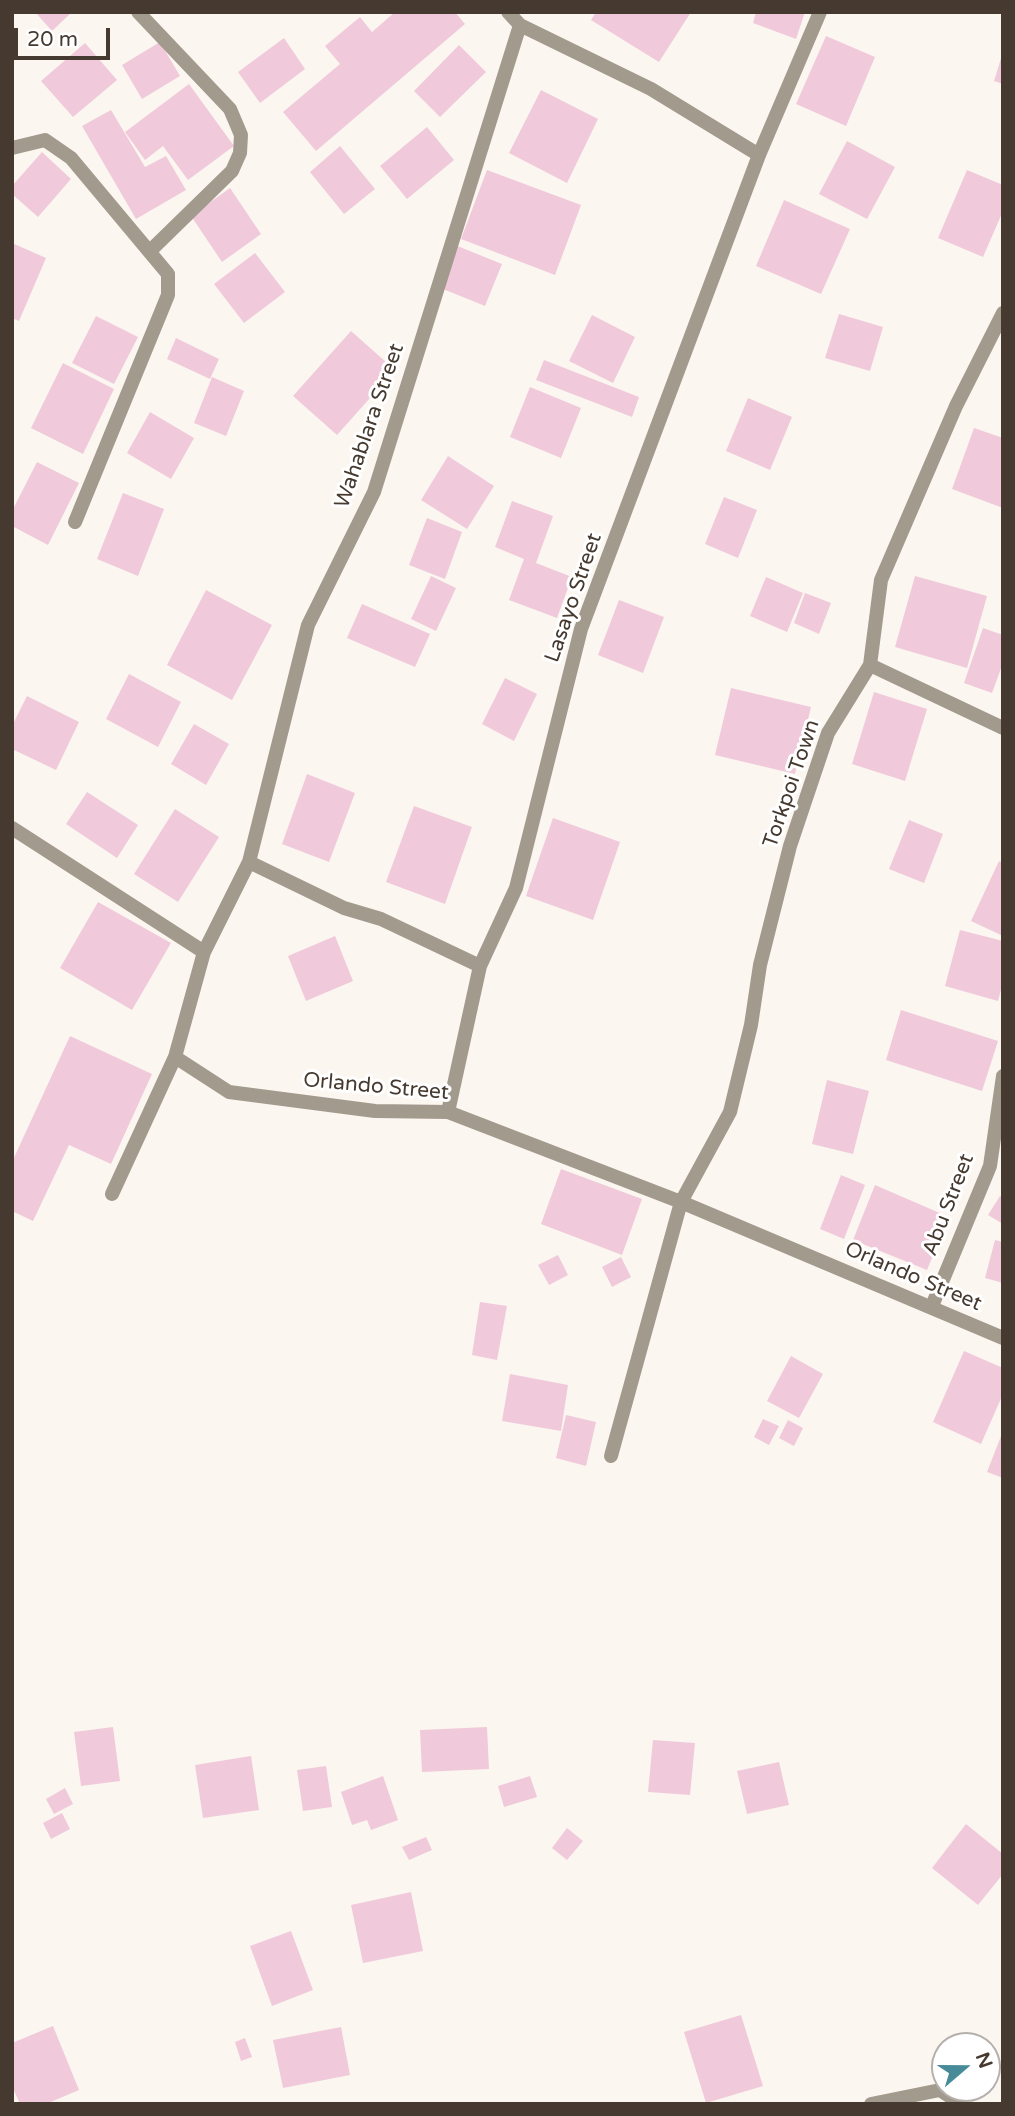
<!DOCTYPE html>
<html>
<head>
<meta charset="utf-8">
<style>
  body { margin:0 }
  #map { position:relative; width:1015px; height:2116px; overflow:hidden; background:#fcf6f1; font-family:"Varela Round",sans-serif }
  canvas { display:block }
  .frame { position:absolute; inset:0; border:14px solid #463a30; pointer-events:none }
  .north { position:absolute; left:931px; top:2032px; width:70px; height:70px; box-sizing:border-box; background:#fff; border:2px solid #b5b0ac; border-radius:50%; rotate:70deg; font-size:19px; font-weight:700; line-height:28px; text-align:center; color:#463a30 }
  .north::after { content:''; display:block; margin:auto; width:24px; height:32px; background:#468b97; clip-path:polygon(50% 0,100% 100%,50% 72%,0 100%) }
  .scale { position:absolute; left:14px; top:28px; width:96px; height:32px; box-sizing:border-box; border:4px solid #463a30; border-top:0; padding-left:9px; font-size:21px; line-height:24px; white-space:nowrap; color:#463a30; -webkit-text-stroke:5px #fff; paint-order:stroke }
</style>
</head>
<body>
<div id="map">
<canvas width="1015" height="2116"></canvas>
<div class="frame"></div>
<div class="north">N</div>
<div class="scale">20 m</div>
</div>
<script>
const context = document.querySelector('canvas').getContext('2d');
context.lineJoin = 'round';
function paint(path, color) { context.fillStyle = color; context.fill(path, 'evenodd'); }
const shape = rows => new Path2D(rows.map(r => 'M' + r).join(''));
function strokePath(path, color, width, dash) { context.strokeStyle = color; context.lineWidth = width; context.lineCap = dash ? 'butt' : 'round'; context.setLineDash(dash || []); context.stroke(path); }
function write(font, color, halo, rows, align = 'center') {
  context.font = font + ' "Varela Round",sans-serif'; context.lineWidth = 6; context.setLineDash([]); context.textBaseline = 'middle'; context.strokeStyle = halo; context.fillStyle = color; for (const [text, x, y, turn = 0] of rows) {
    context.save(); context.translate(x, y); context.rotate((+turn || 0) * Math.PI / 180); context.textAlign = isNaN(turn) ? turn : align; if (halo) context.strokeText(text, 0, 0); context.fillText(text, 0, 0); context.restore();
  }
}
const building = shape([
  [35,12,72,12,52,31],
  [395,12,455,12,465,24,316,151,283,112,340,64,325,46,360,17,372,32],
  [596,12,691,12,659,62,591,20],
  [756,12,805,12,796,39,753,23],
  [826,36,875,57,846,126,796,104],
  [284,38,305,69,260,103,238,72],
  [160,42,180,76,142,99,122,65],
  [85,43,117,80,73,117,41,81],
  [459,45,486,72,440,117,414,91],
  [1002,55,1003,55,1003,84,994,81],
  [189,84,234,146,188,180,163,146,145,160,125,132],
  [541,90,598,119,567,183,509,153],
  [111,110,145,167,166,156,186,190,136,219,82,126],
  [427,127,454,160,407,199,380,166],
  [847,141,895,167,867,219,819,194],
  [340,146,375,189,344,214,310,172],
  [42,152,71,179,38,217,12,194,12,186],
  [487,170,581,205,555,275,461,239],
  [967,170,1003,185,1003,211,983,257,938,238],
  [230,188,261,234,222,262,191,216],
  [784,200,850,229,821,294,756,266],
  [12,243,46,258,19,321,12,318],
  [455,245,502,264,485,306,438,287],
  [255,253,285,292,244,323,214,284],
  [839,314,883,327,870,371,825,358],
  [592,315,635,337,613,383,569,361],
  [96,316,138,337,114,384,72,363],
  [351,331,395,370,337,435,293,396],
  [176,338,219,359,210,379,167,359],
  [544,360,639,397,632,417,536,380],
  [63,363,114,389,83,454,31,428],
  [212,377,244,391,226,436,194,423],
  [530,387,581,408,561,458,510,437],
  [748,398,792,417,770,470,726,451],
  [150,412,194,438,171,479,127,453],
  [974,428,1003,438,1003,508,952,489],
  [448,456,494,486,467,529,421,500],
  [37,462,79,483,48,545,12,526,12,511],
  [123,493,164,509,138,576,97,559],
  [724,497,757,510,738,558,705,544],
  [512,501,553,516,536,563,572,577,557,618,509,600,524,559,495,547],
  [427,518,462,532,445,579,409,565],
  [431,576,456,588,436,631,411,619],
  [915,576,987,596,967,668,895,647],
  [766,577,803,593,787,632,750,616],
  [206,590,272,625,232,700,167,665],
  [805,593,831,603,819,634,794,623],
  [619,600,664,617,643,673,598,655],
  [362,604,430,634,415,667,347,638],
  [983,628,1003,635,1003,663,992,693,964,683],
  [129,674,181,702,158,747,106,719],
  [505,678,537,694,514,741,482,724],
  [731,688,811,707,795,774,715,755],
  [874,692,927,709,905,781,852,764],
  [27,696,79,722,56,770,12,749,12,726],
  [194,724,229,744,206,785,171,764],
  [307,774,355,793,329,862,282,844],
  [87,792,138,825,117,858,66,824],
  [414,806,472,827,445,904,386,882],
  [175,809,219,837,178,902,134,874],
  [553,818,620,842,593,920,526,896],
  [909,820,943,834,924,883,889,869],
  [999,861,1003,863,1003,936,971,921],
  [98,902,171,943,132,1010,60,968],
  [960,930,1003,941,1003,982,998,1001,945,986],
  [335,936,353,981,306,1001,288,956],
  [901,1010,998,1041,982,1091,886,1060],
  [70,1036,152,1074,111,1164,69,1145,33,1221,12,1211,12,1162],
  [827,1080,869,1091,853,1154,812,1144],
  [561,1169,642,1199,622,1255,541,1224],
  [841,1175,865,1185,844,1239,820,1229],
  [875,1185,949,1217,927,1270,853,1240],
  [1000,1196,1003,1198,1003,1224,988,1215],
  [995,1240,1003,1242,1003,1283,985,1278],
  [558,1255,568,1275,549,1285,538,1265],
  [621,1257,631,1277,612,1287,602,1267],
  [480,1302,507,1306,497,1360,472,1355],
  [964,1351,1003,1368,1003,1394,981,1444,933,1422],
  [791,1356,823,1374,799,1418,767,1401],
  [510,1374,568,1385,561,1431,502,1421],
  [566,1415,596,1422,586,1466,556,1458],
  [763,1419,779,1426,769,1445,754,1437],
  [788,1420,803,1428,794,1446,779,1438],
  [1003,1431,1003,1478,987,1472],
  [113,1727,120,1781,81,1786,74,1732],
  [487,1727,489,1769,422,1772,420,1730],
  [653,1740,695,1743,690,1795,648,1792],
  [251,1756,259,1810,203,1818,195,1765],
  [779,1762,789,1805,747,1814,737,1771],
  [326,1766,332,1807,303,1811,297,1770],
  [383,1776,398,1820,371,1830,367,1820,352,1825,341,1792],
  [530,1776,537,1797,504,1807,498,1786],
  [65,1788,73,1804,54,1814,46,1799],
  [62,1813,70,1829,51,1839,43,1823],
  [966,1824,1003,1854,1003,1874,978,1905,932,1868],
  [567,1828,583,1841,567,1860,552,1848],
  [426,1837,432,1850,409,1860,402,1847],
  [411,1892,423,1951,363,1963,351,1905],
  [291,1931,313,1990,272,2006,250,1946],
  [741,2015,763,2086,706,2103,684,2032],
  [53,2026,79,2090,46,2104,20,2104,12,2086,12,2043],
  [341,2027,350,2075,283,2088,273,2040],
  [245,2038,252,2057,241,2061,235,2042]
]);
const minor = shape([
  [138,12,230,109,241,135,240,153,232,171,150,251],
  [508,12,520,25,651,89,759,155],
  [12,148,45,140,71,158,168,274,168,295,75,522],
  [870,665,1003,728],
  [12,828,204,952,175,1057,229,1092,375,1111,448,1112,681,1202,1003,1338],
  [249,862,344,908,381,919,480,966,516,888,581,629,759,155,820,12],
  [204,952,249,862,308,625,374,492,520,25],
  [448,1112,480,966],
  [112,1194,175,1057],
  [932,1306,990,1166,1003,1076],
  [611,1456,681,1202,730,1112,751,1025,760,965,790,846,828,733,870,665,881,580,956,406,1003,313],
  [871,2104,940,2090,961,2104]
]);
const streetNames = [
  ["Wahablara Street",370,426,-71],
  ["Lasayo Street",574,598,-71],
  ["Torkpoi Town",792,784,-71],
  ["Orlando Street",376,1087,5],
  ["Abu Street",949,1205,-69],
  ["Orlando Street",913,1277,23]
];
paint(building, '#f0cada');
strokePath(minor, '#a39a8e', 14);
write('21px', '#463a30', '#fff', streetNames);
</script>
</body>
</html>
